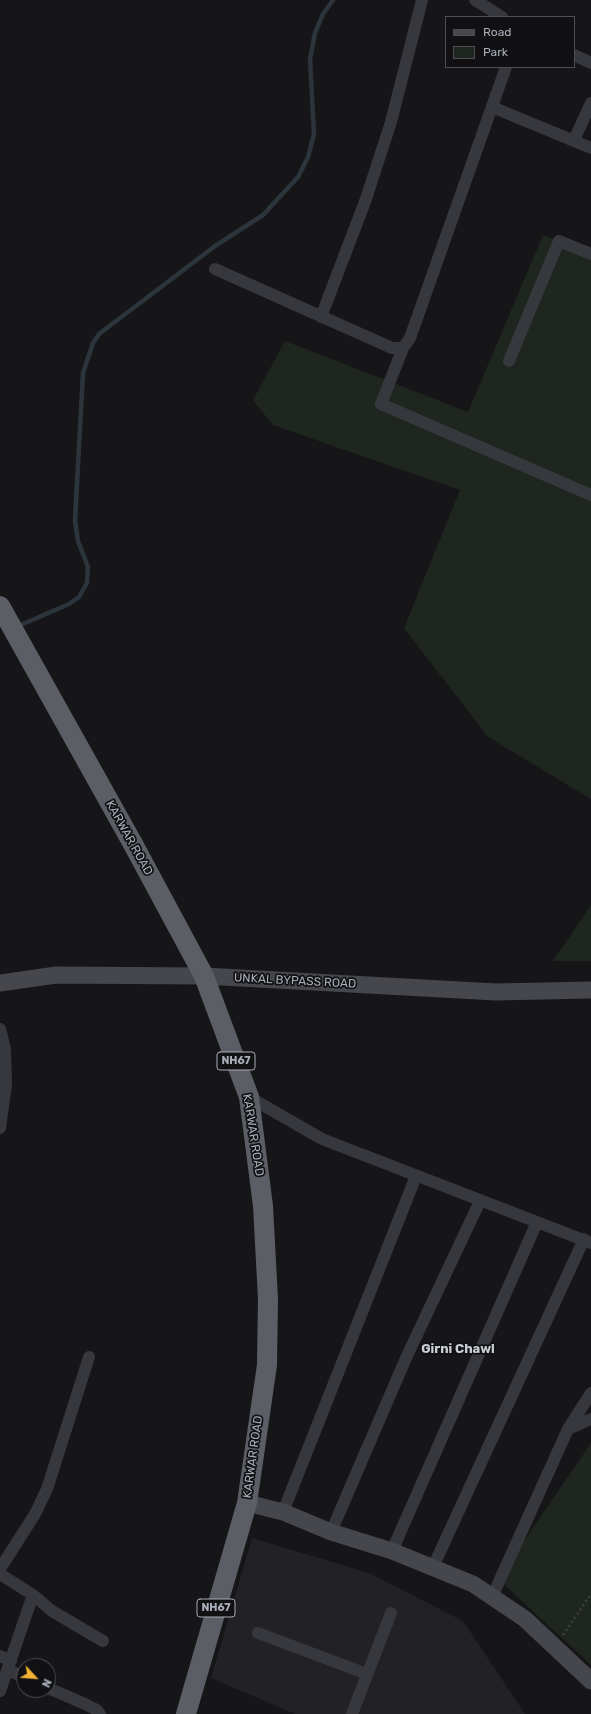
<!DOCTYPE html>
<html>
<head>
<meta charset="utf-8">
<style>
  body { margin:0 }
  #map { position:relative; width:591px; height:1714px; overflow:hidden; background:#161618; font-family:Rubik,sans-serif }
  canvas { display:block }
  .legend { position:absolute; left:445px; top:16px; width:130px; height:52px; box-sizing:border-box; background:#111113; border:1px solid #4d4f55; margin:0; padding:5px 7px; list-style:none; font-size:12px; color:#a8adb8 }
  .legend li { display:flex; align-items:center; gap:8px; height:20px }
  .legend b { width:20px; border:1px solid #4d4f55 }
  .north { position:absolute; left:16px; top:1658px; width:40px; height:40px; box-sizing:border-box; background:#111113; border:1px solid #4d4f55; border-radius:50%; rotate:116deg; font-size:11px; font-weight:700; line-height:16px; text-align:center; color:#a8adb8 }
  .north::after { content:''; display:block; margin:auto; width:14px; height:18px; background:#f2b134; clip-path:polygon(50% 0,100% 100%,50% 72%,0 100%) }
</style>
</head>
<body>
<div id="map">
<canvas width="591" height="1714"></canvas>
<ul class="legend">
<li><b style="height:5px;background:#45474d"></b>Road</li>
<li><b style="height:11px;background:#1e261f"></b>Park</li>
</ul>
<div class="north">N</div>
</div>
<script>
const context = document.querySelector('canvas').getContext('2d');
context.lineJoin = 'round';
function paint(path, color) { context.fillStyle = color; context.fill(path, 'evenodd'); }
const shape = rows => new Path2D(rows.map(r => 'M' + r).join(''));
function strokePath(path, color, width, dash) { context.strokeStyle = color; context.lineWidth = width; context.lineCap = dash ? 'butt' : 'round'; context.setLineDash(dash || []); context.stroke(path); }
function write(font, color, halo, rows, align = 'center') {
  context.font = font + ' Rubik,sans-serif'; context.lineWidth = 3.5; context.setLineDash([]); context.textBaseline = 'middle'; context.strokeStyle = halo; context.fillStyle = color; for (const [text, x, y, turn = 0] of rows) {
    context.save(); context.translate(x, y); context.rotate((+turn || 0) * Math.PI / 180); context.textAlign = isNaN(turn) ? turn : align; if (halo) context.strokeText(text, 0, 0); context.fillText(text, 0, 0); context.restore();
  }
}
const built = shape([
  [252,1538,369,1573,463,1621,525,1714,295,1714,211,1678]
]);
const green = shape([
  [543,235,591,255,591,799,488,737,404,628,460,490,273,425,253,400,285,341,468,412],
  [591,905,591,961,553,961],
  [591,1443,591,1665,498,1579]
]);
const stream = shape([
  [16,627,69,604,79,597,87,583,88,567,78,541,75,521,83,373,93,343,99,334,215,246,263,215,298,177,308,157,314,134,310,59,315,33,323,14,333,0]
]);
const path = shape([
  [563,1635,591,1594]
]);
const minor = shape([
  [475,0,502,17],
  [574,55,591,63],
  [492,107,591,148],
  [574,140,591,103],
  [215,269,392,348,403,348,410,338,506,67],
  [321,317,366,199,391,122,422,0],
  [403,348,381,404,591,495],
  [509,361,559,241,591,254],
  [0,1029,5,1049,6,1085,0,1128],
  [249,1097,322,1139,591,1243],
  [568,1429,591,1419],
  [283,1512,416,1176],
  [331,1532,406,1358,480,1201],
  [392,1551,537,1222],
  [433,1567,584,1239],
  [0,1569,35,1514,47,1489,89,1357],
  [0,1574,33,1595,52,1611,103,1641],
  [492,1597,568,1429,591,1393],
  [258,1633,367,1674],
  [0,1656,11,1661],
  [8,1670,24,1677],
  [48,1688,85,1704,97,1710,100,1714],
  [0,1691,33,1595],
  [352,1714,391,1613]
]);
const secondary = shape([
  [0,983,56,975,204,976,496,992,591,990],
  [247,1503,283,1512,331,1532,392,1551,473,1584,525,1619,591,1681]
]);
const trunk = shape([
  [0,606,133,844,204,976,249,1097,263,1206,268,1299,267,1365,247,1503,186,1714]
]);
const shields = [
  [236,1061,38],
  [216,1608,38]
];
const shieldNames = [
  ["NH67",236,1061],
  ["NH67",216,1608]
];
const streetNames = [
  ["KARWAR ROAD",129,838,61],
  ["UNKAL BYPASS ROAD",295,981,3],
  ["KARWAR ROAD",253,1135,81],
  ["KARWAR ROAD",253,1457,-82]
];
const neighbourhoodNames = [
  ["Girni Chawl",458,1349]
];
paint(built, '#222225');
paint(green, '#1e261f');
strokePath(stream, '#2c353c', 4.5);
strokePath(path, '#3d3f44', 2.5, [2, 3]);
strokePath(minor, '#37383d', 12);
strokePath(secondary, '#45474d', 17);
strokePath(trunk, '#5b5e65', 20);
for (const [x, y, w] of shields) { const box = new Path2D(); box.roundRect(x - w / 2, y - 9, w, 18, 3); context.fillStyle = '#111113'; context.fill(box); strokePath(box, '#a8adb8', 1); }
write('bold 11px', '#a8adb8', null, shieldNames);
write('12px', '#a8adb8', '#111113', streetNames);
write('bold 13px', '#c9ccd4', '#111113', neighbourhoodNames);
</script>
</body>
</html>
